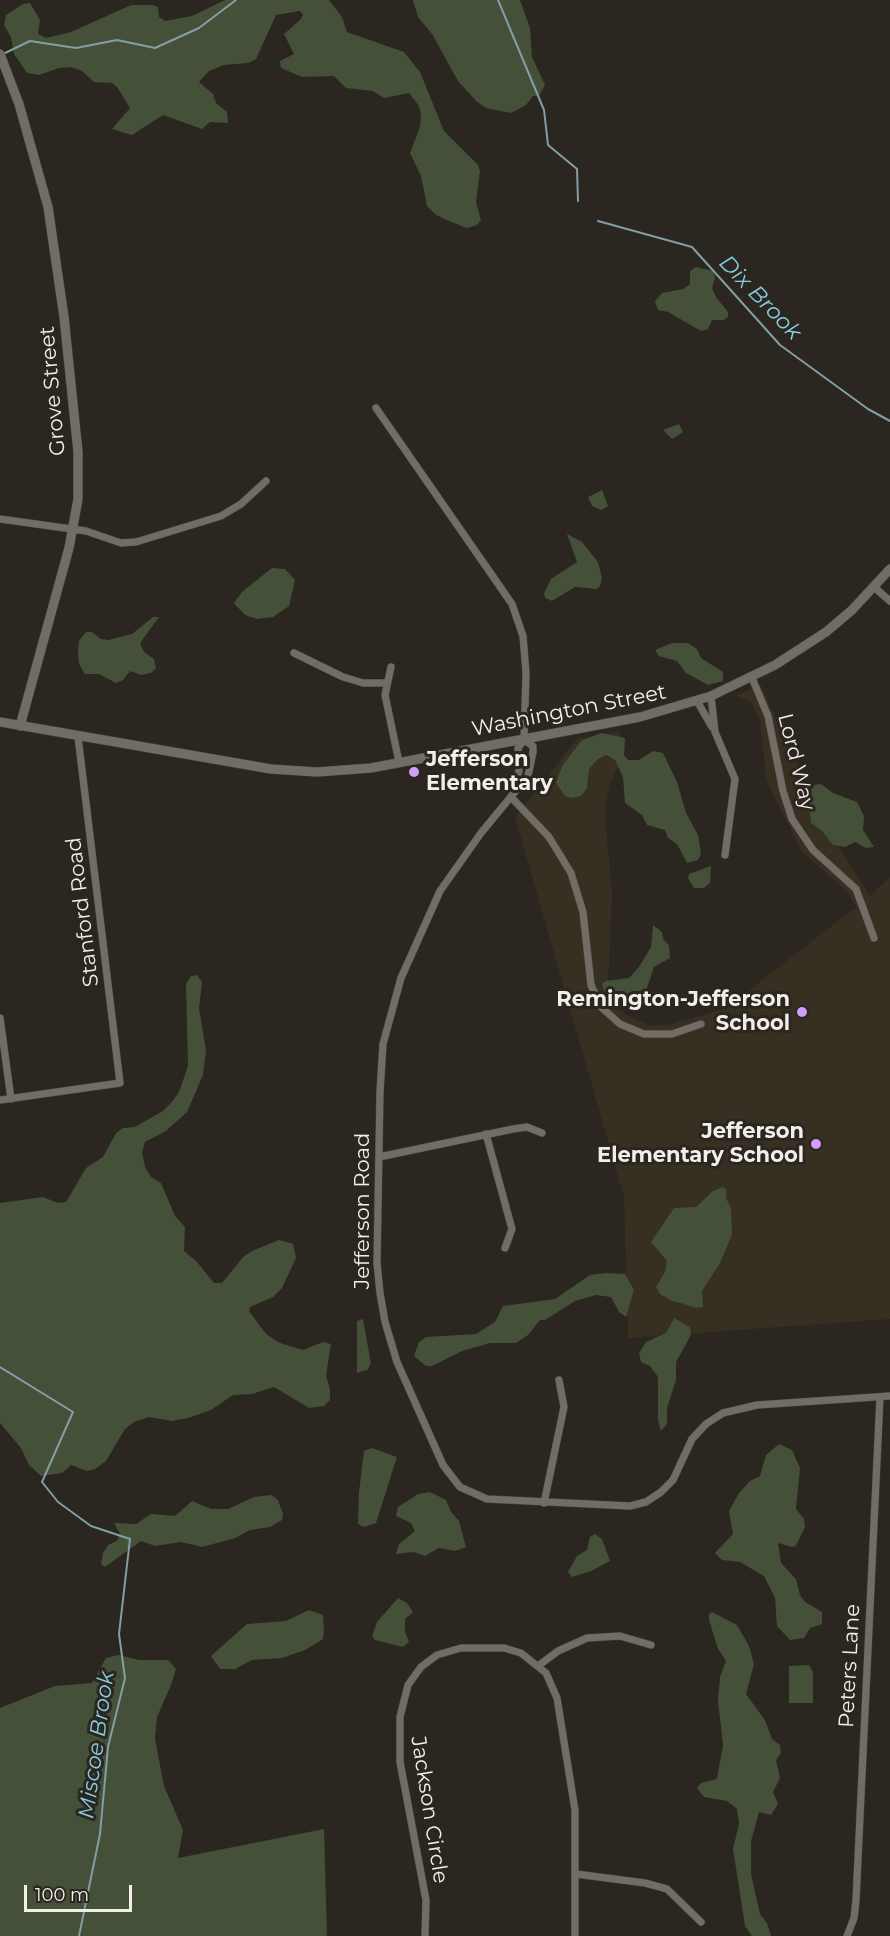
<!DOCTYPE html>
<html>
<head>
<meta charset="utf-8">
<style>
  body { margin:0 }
  #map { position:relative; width:890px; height:1936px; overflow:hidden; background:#2b261f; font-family:Montserrat,sans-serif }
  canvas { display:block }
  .scale { position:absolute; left:24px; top:1885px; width:108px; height:27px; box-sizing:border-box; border:3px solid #f2efea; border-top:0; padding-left:8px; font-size:18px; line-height:21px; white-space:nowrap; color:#f2efea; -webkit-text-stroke:4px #2b261f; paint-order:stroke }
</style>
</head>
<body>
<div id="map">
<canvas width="890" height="1936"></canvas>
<div class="scale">100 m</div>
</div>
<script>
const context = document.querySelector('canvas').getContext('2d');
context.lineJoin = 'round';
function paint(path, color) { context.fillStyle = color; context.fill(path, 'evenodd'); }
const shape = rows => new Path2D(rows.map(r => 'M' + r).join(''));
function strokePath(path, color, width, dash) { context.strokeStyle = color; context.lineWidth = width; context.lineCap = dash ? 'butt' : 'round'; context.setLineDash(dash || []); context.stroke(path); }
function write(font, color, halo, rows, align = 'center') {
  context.font = font + ' Montserrat,sans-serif'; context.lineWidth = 6; context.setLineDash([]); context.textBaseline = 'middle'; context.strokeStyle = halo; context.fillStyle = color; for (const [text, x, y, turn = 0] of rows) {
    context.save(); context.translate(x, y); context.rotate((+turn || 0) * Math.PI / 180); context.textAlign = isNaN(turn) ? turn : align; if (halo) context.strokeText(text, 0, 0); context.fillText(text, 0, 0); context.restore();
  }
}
const built = shape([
  [760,684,828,829,870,896,890,877,890,1319,628,1338,624,1197,515,817,578,738,620,731,620,761,609,787,605,813,612,896,608,984,613,1000,626,1015,653,1026,672,1024,726,1008,856,907,847,892,802,852,766,780,760,720,751,702,735,696]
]);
const green = shape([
  [225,0,329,0,342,17,347,32,404,52,420,72,444,131,478,165,480,171,476,202,481,220,477,225,467,228,449,221,436,215,427,206,421,176,410,153,420,127,421,114,419,106,409,93,384,98,373,91,346,88,334,76,302,77,281,68,280,61,294,54,284,34,300,20,303,15,300,11,276,15,256,59,248,63,224,65,209,71,199,82,213,94,216,103,227,112,228,123,210,122,202,129,163,115,132,135,112,129,130,108,117,87,112,83,94,82,82,71,71,67,59,68,39,75,27,73,14,54,11,37,4,25,6,15,23,4,30,3,40,20,38,34,46,38,71,32,131,5,153,5,158,7,159,17,165,21,192,16],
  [413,0,520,0,530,28,532,57,545,85,539,96,533,96,526,105,511,113,486,108,476,101,458,81,432,34,418,17],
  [696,267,713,271,715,278,712,288,716,297,728,312,728,317,724,320,712,320,708,329,701,331,668,312,658,310,655,301,662,293,683,289,690,284,690,271],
  [679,424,683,432,672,439,663,430],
  [602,490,608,506,601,510,592,506,588,497],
  [567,534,582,542,598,562,602,578,600,586,597,589,575,587,552,601,545,598,544,593,551,579,577,562],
  [272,568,285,569,295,580,289,606,273,617,257,619,245,615,234,603,242,592],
  [153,617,159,617,140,643,144,652,154,659,156,668,151,673,141,675,130,671,123,680,116,683,99,674,85,674,79,664,78,651,79,641,86,632,92,632,101,639,108,640,132,634],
  [672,643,688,643,697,649,701,658,723,672,723,681,708,685,686,673,677,661,659,656,655,650],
  [601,733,625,738,624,755,628,760,639,760,653,751,663,753,677,782,686,813,698,835,701,854,698,860,687,863,677,844,668,838,665,830,647,825,642,815,625,803,623,777,615,760,606,755,598,759,589,769,587,788,581,796,572,798,565,796,556,783,562,766,581,741],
  [821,784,833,793,857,802,864,816,863,830,874,847,866,848,855,842,845,847,833,845,822,831,811,823,810,812,802,797,810,793,814,785],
  [711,866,710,883,704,888,694,888,688,878,689,874],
  [653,925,662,932,663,939,669,945,670,958,654,967,646,991,625,1007,618,1007,607,1001,602,984,606,981,629,978,639,967,651,947],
  [197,975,202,982,199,1008,206,1050,203,1075,187,1112,166,1131,145,1142,142,1152,145,1167,151,1177,161,1183,175,1216,185,1227,184,1251,197,1262,214,1283,222,1283,244,1256,252,1251,279,1240,293,1244,296,1258,282,1288,273,1297,250,1307,249,1311,266,1334,280,1343,303,1350,323,1342,331,1344,326,1376,330,1389,330,1400,324,1406,309,1408,274,1387,252,1394,233,1395,211,1410,188,1418,172,1421,149,1417,134,1422,125,1429,106,1461,95,1469,87,1471,71,1465,62,1473,41,1476,29,1465,21,1448,0,1423,0,1203,43,1197,58,1203,66,1202,86,1168,103,1157,116,1133,123,1128,135,1127,163,1111,171,1103,179,1092,188,1066,186,984,191,976],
  [723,1187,726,1189,726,1198,731,1208,732,1235,720,1263,702,1291,703,1307,697,1308,670,1300,660,1294,656,1287,665,1272,667,1261,651,1242,674,1208,696,1207,713,1191],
  [606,1273,625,1274,634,1290,626,1317,619,1312,611,1297,596,1295,575,1301,545,1320,540,1320,528,1335,516,1343,490,1343,462,1351,432,1366,426,1366,414,1356,419,1342,426,1337,476,1334,495,1322,503,1306,555,1299,590,1275],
  [674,1318,690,1327,691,1335,676,1362,676,1380,667,1408,667,1424,661,1431,658,1420,658,1377,650,1366,641,1362,639,1353,646,1342,666,1333],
  [363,1319,371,1364,367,1370,357,1373,357,1321],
  [779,1444,792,1450,800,1468,796,1509,804,1519,805,1527,796,1546,792,1547,778,1543,781,1563,796,1579,800,1595,805,1602,822,1612,822,1624,810,1628,804,1638,790,1640,777,1626,775,1598,764,1576,740,1562,722,1560,715,1553,733,1534,729,1511,739,1493,750,1481,760,1476,766,1455],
  [372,1448,397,1457,376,1523,364,1527,358,1524,359,1492,364,1451],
  [430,1492,446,1500,451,1512,459,1521,466,1547,455,1551,439,1548,425,1556,414,1552,396,1554,399,1544,415,1531,411,1523,396,1516,398,1507,418,1494],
  [271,1495,278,1500,283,1514,282,1520,270,1527,250,1530,235,1538,202,1547,181,1542,155,1546,141,1541,105,1567,101,1564,103,1553,108,1545,117,1541,120,1534,114,1523,136,1524,151,1514,175,1516,192,1501,211,1509,228,1509,254,1497],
  [595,1534,602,1539,610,1561,591,1571,572,1577,568,1572,577,1556,587,1550,590,1537],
  [398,1598,407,1603,413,1612,405,1619,405,1632,409,1642,403,1647,375,1640,372,1636,377,1622],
  [309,1610,323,1615,324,1632,323,1639,305,1650,282,1658,252,1660,235,1669,220,1669,211,1656,247,1624,286,1621],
  [712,1612,737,1625,749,1646,754,1664,746,1694,765,1720,772,1739,780,1745,781,1753,776,1760,780,1778,773,1792,778,1804,771,1815,759,1812,751,1841,751,1874,760,1914,767,1923,771,1936,752,1936,745,1926,733,1849,739,1824,737,1809,727,1801,704,1797,697,1788,701,1783,717,1779,723,1745,718,1701,720,1677,726,1661,718,1649,709,1620,709,1614],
  [118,1655,139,1660,168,1660,176,1669,171,1685,157,1717,155,1739,164,1786,183,1830,178,1858,324,1829,327,1936,0,1936,0,1708,55,1686,92,1683,106,1658],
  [809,1665,813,1672,813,1703,789,1703,789,1666]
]);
const stream = shape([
  [498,0,544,110,548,145,577,169,578,201],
  [3,54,30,41,76,48,117,40,155,48,199,28,236,0],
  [598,221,692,247,780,345,868,409,890,421],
  [0,1367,73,1412,42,1482,58,1502,91,1526,130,1539,119,1634,125,1678,108,1747,100,1834,79,1936]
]);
const street = shape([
  [376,408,512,604,523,636,526,673,524,740],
  [0,519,86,531,121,543,136,542,221,516,241,504,266,481],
  [874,587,890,601],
  [294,653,343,677,363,683,386,683],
  [391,667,385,695,399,762],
  [752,678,768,716,783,791,792,819,813,850,856,889,874,938],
  [711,696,715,732,735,779,725,855],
  [697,701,712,727],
  [524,740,533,746,533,752,528,776,481,833,440,891,401,978,383,1044,380,1092,377,1263,380,1293,385,1322,397,1362,443,1465,460,1487,487,1499,630,1506,646,1502,661,1492,673,1480,692,1439,706,1424,723,1413,757,1405,890,1396],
  [512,794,519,771,518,748,524,740],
  [511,797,549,837,571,873,583,912,591,985,601,1007,620,1024,644,1034,672,1034,701,1024],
  [0,1018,11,1099],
  [0,1100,120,1083,78,737],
  [486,1134,512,1229,505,1248],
  [379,1157,513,1129,527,1127,542,1133],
  [544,1503,564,1407,559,1380],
  [538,1666,558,1651,587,1638,620,1636,651,1645],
  [576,1874,645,1883,667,1889,701,1922],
  [425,1936,426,1900,400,1762,400,1717,408,1685,421,1667,437,1655,461,1648,504,1648,521,1653,546,1673,557,1698,575,1810,575,1936],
  [847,1936,854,1918,856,1900,880,1397]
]);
const secondary = shape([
  [0,54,19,104,48,207,64,317,78,452,78,499,69,548,20,726],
  [0,722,271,769,317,772,371,768,640,717,711,696,775,665,826,632,852,610,890,569]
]);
const markers = [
  [414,772,6,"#d19dfe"],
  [802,1012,6,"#d19dfe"],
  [816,1144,6,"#d19dfe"]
];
const streetNames = [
  ["Grove Street",53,391,-95],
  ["Washington Street",569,711,-11],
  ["Lord Way",796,762,76],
  ["Stanford Road",83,912,-97],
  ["Jefferson Road",363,1211,-90],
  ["Peters Lane",850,1666,-87],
  ["Jackson Circle",429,1810,81]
];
const poiNames = [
  ["Jefferson",426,760,"left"],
  ["Elementary",426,784,"left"],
  ["Remington-Jefferson",790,1000],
  ["School",790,1024],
  ["Jefferson",804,1132],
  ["Elementary School",804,1156]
];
const waterNames = [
  ["Dix Brook",760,298,46],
  ["Miscoe Brook",97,1745,-82]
];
paint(built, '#372f22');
paint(green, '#455038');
strokePath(stream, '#839ea4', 2);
strokePath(street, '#49453f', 8);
strokePath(secondary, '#49453f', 10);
strokePath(street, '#726d64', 7);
strokePath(secondary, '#726d64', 9);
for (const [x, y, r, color] of markers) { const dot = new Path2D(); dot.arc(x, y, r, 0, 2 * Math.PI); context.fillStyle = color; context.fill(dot); strokePath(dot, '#2b261f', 2); }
write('21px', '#f2efea', '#2b261f', streetNames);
write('bold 21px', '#f2efea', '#2b261f', poiNames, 'right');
write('italic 22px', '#85cddf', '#2b261f', waterNames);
</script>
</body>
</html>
